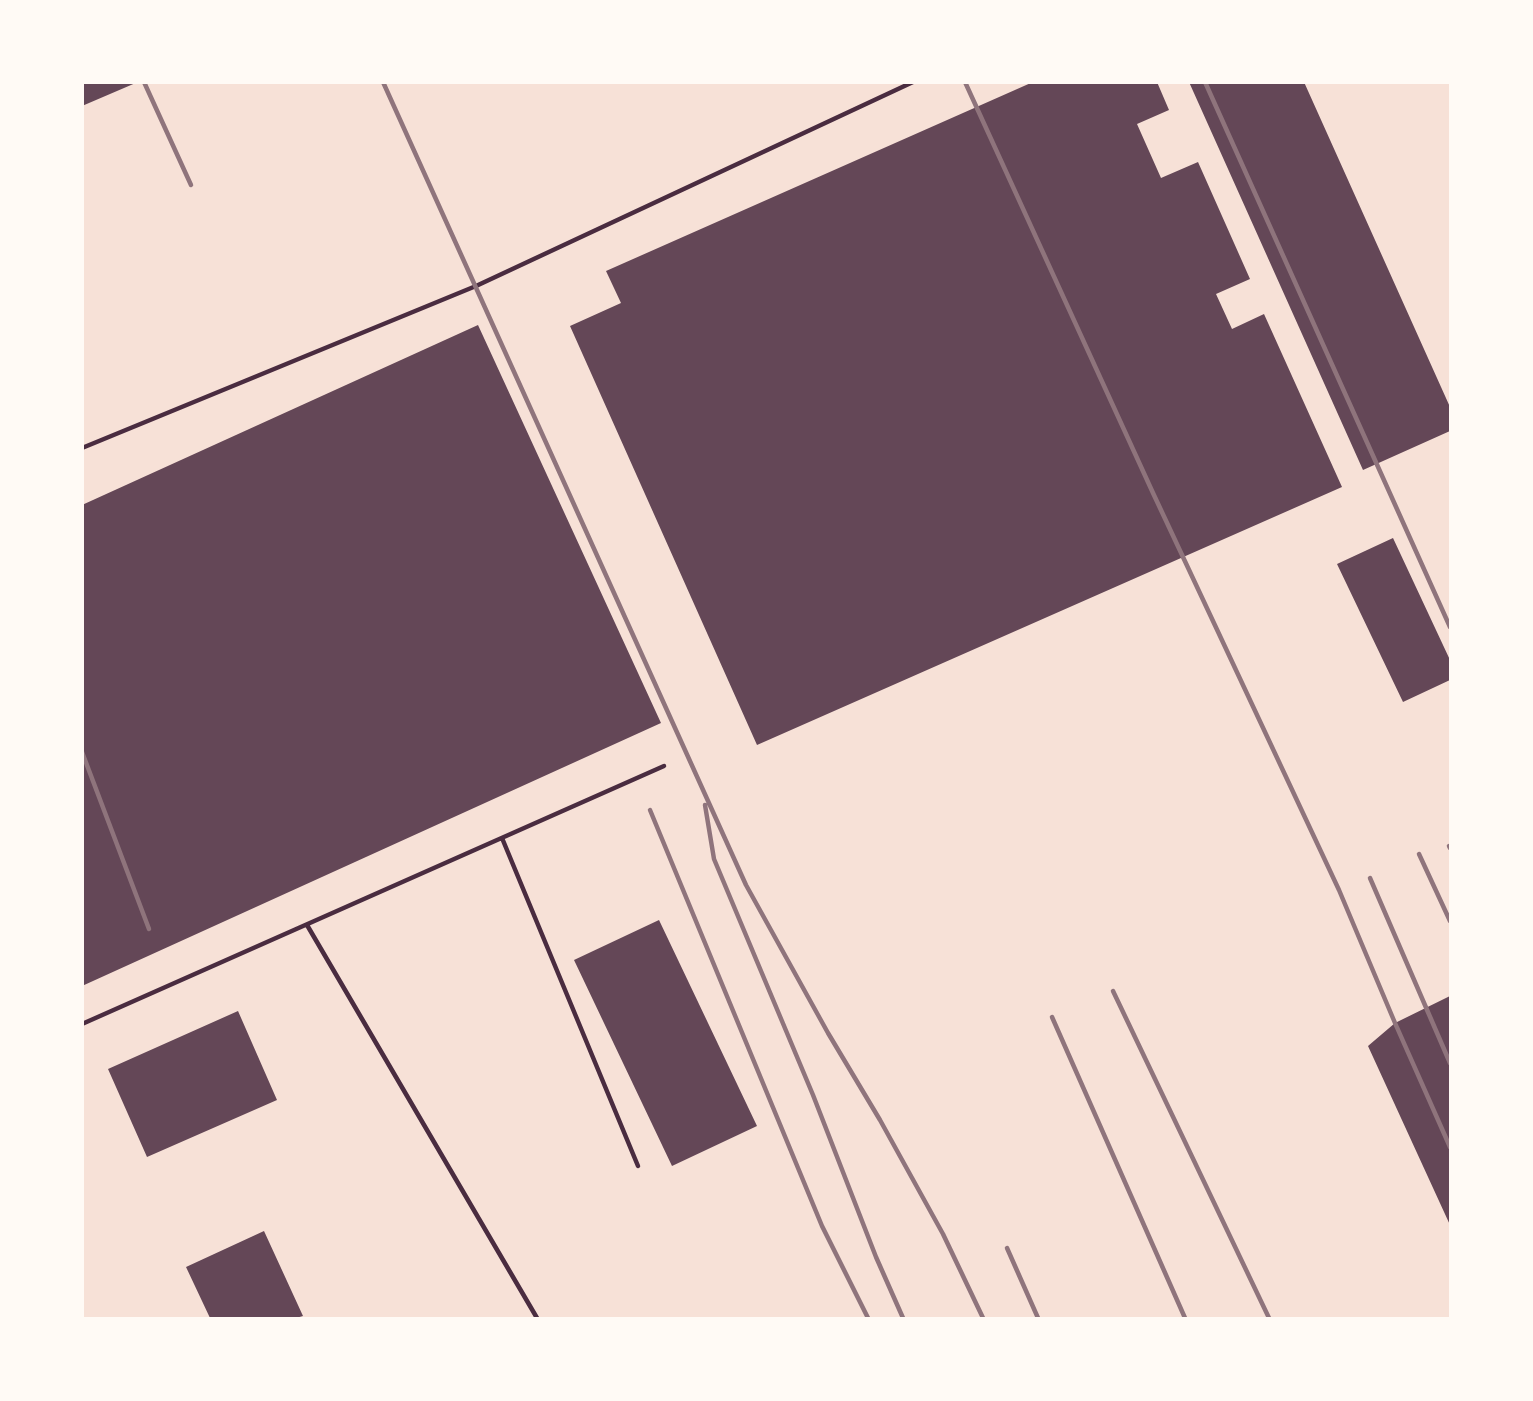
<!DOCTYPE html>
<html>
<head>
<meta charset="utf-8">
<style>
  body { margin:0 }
  #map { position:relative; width:1533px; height:1401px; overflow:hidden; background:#f7e1d7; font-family:Cabin,sans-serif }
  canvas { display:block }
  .frame { position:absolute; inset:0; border:84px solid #fffaf5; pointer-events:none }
</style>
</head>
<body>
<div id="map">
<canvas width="1533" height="1401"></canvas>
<div class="frame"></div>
</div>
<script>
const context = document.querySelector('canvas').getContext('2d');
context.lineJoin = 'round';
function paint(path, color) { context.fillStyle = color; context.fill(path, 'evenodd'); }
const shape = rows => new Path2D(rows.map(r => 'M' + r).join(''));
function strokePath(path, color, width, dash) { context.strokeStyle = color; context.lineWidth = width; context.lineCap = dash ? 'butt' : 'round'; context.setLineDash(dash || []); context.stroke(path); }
const building = shape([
  [82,82,138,82,82,106],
  [1033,82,1157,82,1169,110,1137,124,1161,178,1198,162,1250,279,1216,294,1232,329,1264,314,1342,487,757,745,570,326,621,303,606,271],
  [1189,82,1304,82,1450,407,1450,431,1363,470],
  [478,325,661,723,82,986,82,505],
  [1393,538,1450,660,1450,680,1403,702,1337,564],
  [659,920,757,1126,672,1166,574,960],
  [1450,996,1450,1225,1368,1046,1395,1023],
  [238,1011,277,1100,147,1157,108,1069],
  [264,1231,303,1316,296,1318,210,1318,186,1267]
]);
const service = shape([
  [82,448,476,286,913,82],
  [502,838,638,1166],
  [307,925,537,1318],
  [82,1024,664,766]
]);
const rail = shape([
  [144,82,191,185],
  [383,82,746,885,828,1033,880,1120,943,1234,983,1318],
  [965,82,1153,493,1339,890,1395,1023,1450,1147],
  [1205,82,1450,627],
  [82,752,149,929],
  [705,805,714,859,813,1095,876,1257,903,1318],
  [650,810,822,1226,868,1318],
  [1449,846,1450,848],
  [1419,854,1450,921],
  [1370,878,1450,1063],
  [1113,991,1269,1318],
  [1052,1017,1185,1318],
  [1007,1248,1038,1318]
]);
paint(building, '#644757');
strokePath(service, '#4a2c40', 4.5);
strokePath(rail, '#8f747c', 4.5);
</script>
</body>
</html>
